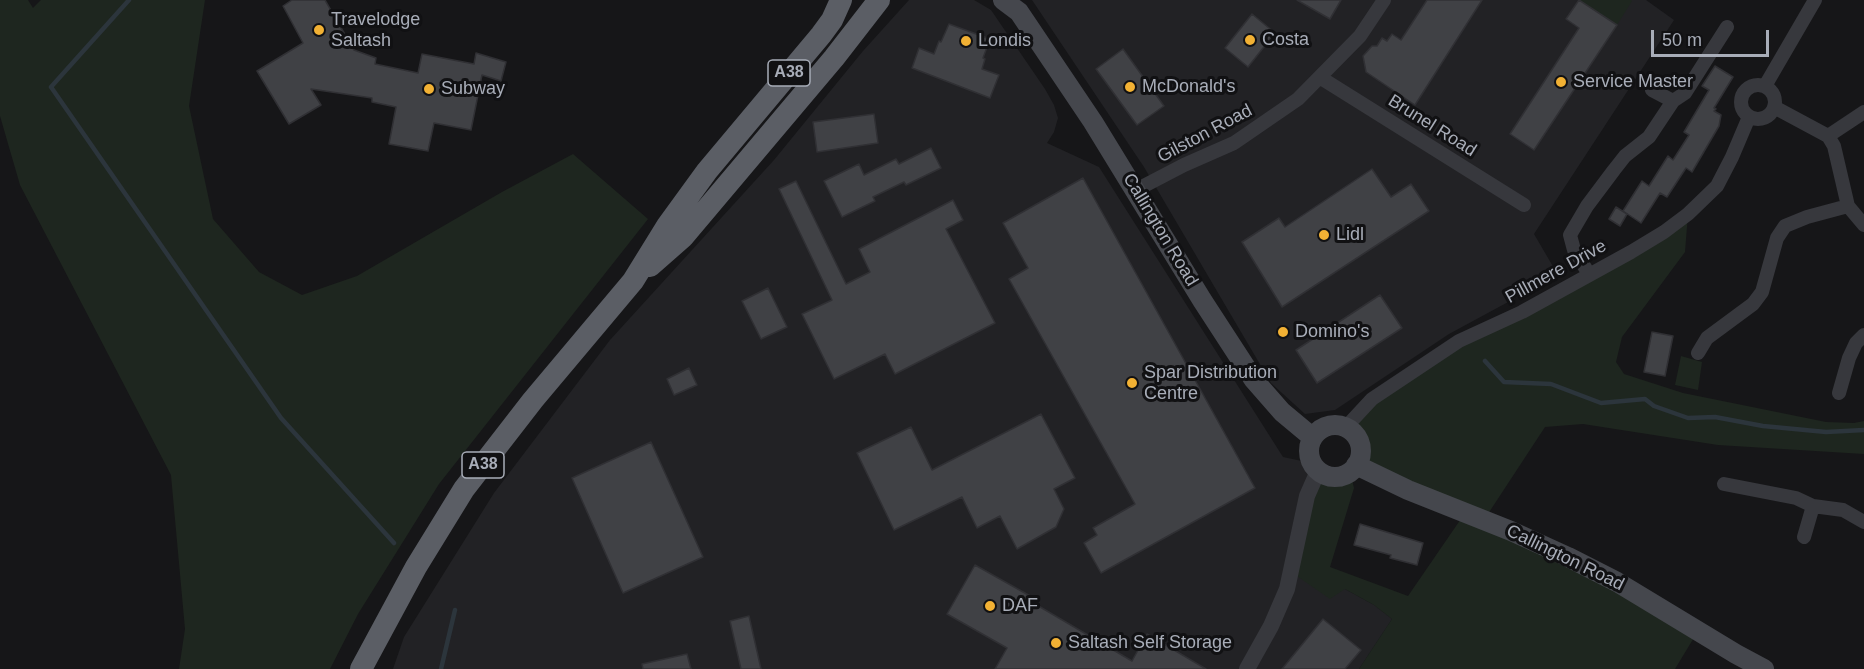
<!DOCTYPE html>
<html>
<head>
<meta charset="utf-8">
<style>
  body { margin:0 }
  #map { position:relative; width:1864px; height:669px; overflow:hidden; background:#161618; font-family:Arial,sans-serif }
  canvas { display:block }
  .scale { position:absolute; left:1651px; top:30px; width:118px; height:27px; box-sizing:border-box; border:3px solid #a8adb8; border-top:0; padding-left:8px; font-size:18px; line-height:21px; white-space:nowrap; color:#a8adb8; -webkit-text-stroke:4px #111113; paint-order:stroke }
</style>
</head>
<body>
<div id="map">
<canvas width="1864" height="669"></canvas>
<div class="scale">50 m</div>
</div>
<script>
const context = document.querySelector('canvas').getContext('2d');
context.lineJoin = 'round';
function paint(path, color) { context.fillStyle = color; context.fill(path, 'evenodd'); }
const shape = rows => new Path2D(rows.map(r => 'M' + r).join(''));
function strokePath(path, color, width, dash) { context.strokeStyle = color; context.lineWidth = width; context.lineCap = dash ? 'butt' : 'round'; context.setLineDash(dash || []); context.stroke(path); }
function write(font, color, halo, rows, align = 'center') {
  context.font = font + ' Arial,sans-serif'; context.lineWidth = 6; context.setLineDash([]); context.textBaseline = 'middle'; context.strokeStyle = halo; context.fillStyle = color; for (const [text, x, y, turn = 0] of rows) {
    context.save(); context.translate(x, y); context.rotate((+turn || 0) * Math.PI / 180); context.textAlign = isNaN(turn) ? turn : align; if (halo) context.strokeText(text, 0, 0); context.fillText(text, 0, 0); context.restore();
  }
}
const built = shape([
  [909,0,974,0,991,10,1045,89,1054,105,1058,118,1054,132,1047,143,1099,167,1283,457,1311,463,1318,471,1297,538,1345,589,1374,605,1392,619,1359,669,393,669,404,637,494,493,610,340,774,160,863,51],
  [1032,0,1646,0,1674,20,1534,234,1558,275,1449,334,1335,410,1305,414,1271,383,1144,167]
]);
const green = shape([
  [0,0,28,0,33,8,41,0,205,0,189,106,213,219,259,272,302,295,357,276,502,192,573,154,648,219,439,484,358,614,330,669,179,669,185,629,171,475,20,185,0,116],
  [1579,0,1631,0,1632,1,1617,25],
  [1688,214,1685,252,1622,337,1616,362,1624,374,1683,393,1826,422,1854,423,1864,421,1864,454,1718,445,1583,424,1545,427,1484,520,1698,631,1675,669,1359,669,1392,619,1374,605,1345,589,1330,599,1291,572,1318,471,1332,477,1340,476,1350,472,1354,488,1330,567,1408,596,1465,513,1356,465,1361,454,1360,442,1354,433,1346,427,1372,399],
  [1681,356,1702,362,1698,390,1675,385]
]);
const stream = shape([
  [129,0,51,87,281,418,394,543],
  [1485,361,1504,382,1551,384,1601,403,1645,399,1654,406,1688,418,1715,417,1763,426,1826,432,1864,430],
  [441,669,455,610]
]);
const building = shape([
  [292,0,325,0,354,50,376,58,375,64,418,73,422,54,474,64,476,53,506,62,501,81,482,75,471,130,434,123,428,151,389,144,396,107,372,102,372,98,311,89,321,105,289,124,257,71,303,43,283,6,292,0],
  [1297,0,1341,0,1330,19,1297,0],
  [1427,0,1482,0,1415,105,1366,72,1363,56,1372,46,1377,46,1382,38,1387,41,1392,34,1401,40,1427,0],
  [1579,0,1617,25,1534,150,1510,134,1579,28,1566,19,1579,0],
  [1252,14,1275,33,1248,67,1225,48,1252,14],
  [949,24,990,39,983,58,985,59,982,69,999,75,990,98,912,68,919,48,934,54,939,41,941,42,949,24],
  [1123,49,1164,106,1137,125,1096,69,1123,49],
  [1715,66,1733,77,1714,108,1716,109,1714,111,1721,115,1719,126,1692,172,1686,168,1667,197,1660,193,1641,223,1623,211,1642,181,1649,186,1668,156,1673,160,1689,135,1684,132,1709,90,1702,86,1715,66],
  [874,114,878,143,817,152,813,122,874,114],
  [931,148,941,168,906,185,904,182,873,197,875,201,842,217,824,181,859,164,864,175,896,159,899,164,931,148],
  [1372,169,1391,197,1411,184,1429,211,1282,307,1242,242,1279,218,1285,227,1372,169],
  [1083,178,1255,488,1101,573,1084,543,1097,535,1093,528,1135,504,1009,279,1028,268,1003,223,1083,178],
  [796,181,846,284,870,272,859,249,953,200,963,220,946,229,995,323,895,374,885,354,834,379,802,314,832,300,779,189,796,181],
  [1616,207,1627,214,1620,226,1609,219,1616,207],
  [768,288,787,327,761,339,742,301,768,288],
  [1380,295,1402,328,1317,383,1296,350,1380,295],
  [1652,332,1673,336,1665,376,1644,372,1652,332],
  [689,368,697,385,674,395,667,379,689,368],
  [1041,414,1075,478,1054,489,1064,509,1056,527,1017,549,1000,516,977,528,962,497,894,530,857,453,911,427,932,470,1041,414],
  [651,442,703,557,623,593,572,478,651,442],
  [1360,524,1423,543,1417,565,1390,558,1391,555,1354,545,1360,524],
  [975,565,1032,597,1030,601,1132,661,1147,634,1206,669,995,669,1007,648,947,614,975,565],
  [749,616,761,669,741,669,730,621,749,616],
  [1323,619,1361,650,1345,669,1282,669,1323,619],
  [687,654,691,669,643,669,642,664,687,654]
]);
const minor = shape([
  [1321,78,1524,205],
  '1741 102a17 17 0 1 1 34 0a17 17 0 1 1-34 0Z',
  [1765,86,1815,0],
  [1652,90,1673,101],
  [1774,107,1828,136,1834,146,1848,206,1864,225],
  [1828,136,1864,112],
  [1136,190,1184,165,1234,143,1298,99,1360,36,1384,0],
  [1589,274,1574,250,1570,235,1587,206,1614,170,1625,156,1649,137,1673,101,1685,93,1727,27],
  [1698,353,1707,338,1753,304,1762,292,1777,238,1785,226,1807,217,1848,206],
  [1839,393,1849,358,1856,343,1864,335],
  [1346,427,1372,399,1459,341,1522,312,1631,252,1664,232,1688,214,1717,186,1732,157,1749,117],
  [1724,484,1796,498,1813,506,1843,510,1864,522],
  [1804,537,1813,506]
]);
const tertiary = shape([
  [1247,669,1271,626,1287,589,1307,496,1318,471]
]);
const secondary = shape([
  [1003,0,1019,12,1093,122,1202,300,1254,380,1282,412,1312,437],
  '1309 451a26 26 0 1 1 52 0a26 26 0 1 1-52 0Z',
  [1356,465,1408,490,1511,531,1568,557,1617,582,1736,654,1764,669]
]);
const trunk = shape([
  [650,266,683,237,834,58,879,0],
  [361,669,416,567,464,489,533,400,633,281,667,226,707,171,821,35,832,20,841,0]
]);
const markers = [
  [319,30,6,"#f2b134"],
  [1250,40,6,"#f2b134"],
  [966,41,6,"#f2b134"],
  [1561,82,6,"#f2b134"],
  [1130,87,6,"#f2b134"],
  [429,89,6,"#f2b134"],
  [1324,235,6,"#f2b134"],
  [1283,332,6,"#f2b134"],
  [1132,383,6,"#f2b134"],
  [990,606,6,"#f2b134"],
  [1056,643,6,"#f2b134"]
];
const shields = [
  [789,73,42],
  [483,465,42]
];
const shieldNames = [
  ["A38",789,73],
  ["A38",483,465]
];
const poiNames = [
  ["Travelodge",331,20],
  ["Saltash",331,41],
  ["Costa",1262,40],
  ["Londis",978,41],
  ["Service Master",1573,82],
  ["McDonald's",1142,87],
  ["Subway",441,89],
  ["Lidl",1336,235],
  ["Domino's",1295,332],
  ["Spar Distribution",1144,373],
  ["Centre",1144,394],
  ["DAF",1002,606],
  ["Saltash Self Storage",1068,643]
];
const streetNames = [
  ["Brunel Road",1432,126,32],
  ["Gilston Road",1205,134,-28],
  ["Callington Road",1160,230,59],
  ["Pillmere Drive",1556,272,-29],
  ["Callington Road",1565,558,26]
];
paint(built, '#222225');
paint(green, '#1e261f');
strokePath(stream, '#2c353c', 4.5);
paint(building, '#404145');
strokePath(building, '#303034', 1.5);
strokePath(minor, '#37383d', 14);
strokePath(tertiary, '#37383d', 16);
strokePath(secondary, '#45474d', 20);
strokePath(trunk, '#5b5e65', 22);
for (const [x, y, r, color] of markers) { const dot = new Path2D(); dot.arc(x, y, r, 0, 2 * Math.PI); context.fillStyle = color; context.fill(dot); strokePath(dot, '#111113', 2); }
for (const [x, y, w] of shields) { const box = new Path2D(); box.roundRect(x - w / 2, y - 13, w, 26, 4.5); context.fillStyle = '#111113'; context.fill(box); strokePath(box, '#a8adb8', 1.5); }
write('bold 16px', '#a8adb8', null, shieldNames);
write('18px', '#a8adb8', '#111113', poiNames, 'left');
write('18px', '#a8adb8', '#111113', streetNames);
</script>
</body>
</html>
